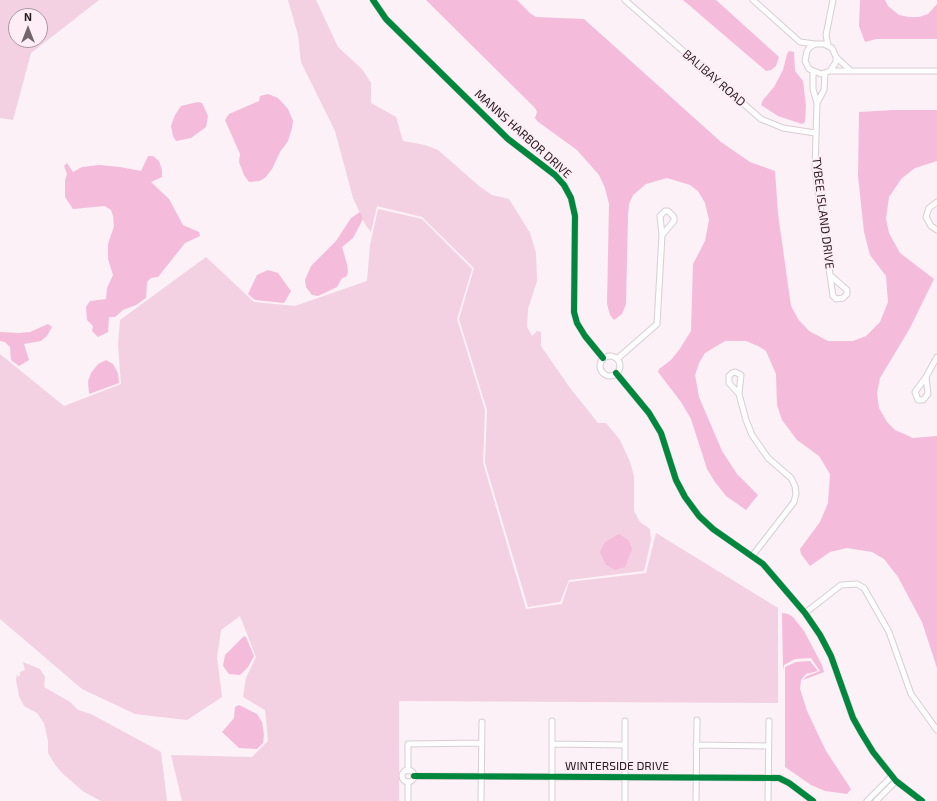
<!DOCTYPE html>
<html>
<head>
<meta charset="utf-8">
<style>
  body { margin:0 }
  #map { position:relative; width:937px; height:801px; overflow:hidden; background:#fbf1f6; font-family:"Exo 2",sans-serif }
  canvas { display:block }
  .north { position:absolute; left:8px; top:8px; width:40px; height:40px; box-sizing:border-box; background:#ffedf6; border:1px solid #a899a0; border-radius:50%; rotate:0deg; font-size:11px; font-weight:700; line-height:16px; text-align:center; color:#251b20 }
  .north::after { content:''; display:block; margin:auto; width:14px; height:18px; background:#70666b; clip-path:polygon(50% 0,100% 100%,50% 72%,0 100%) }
</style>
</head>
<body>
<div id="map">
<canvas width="937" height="801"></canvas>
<div class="north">N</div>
</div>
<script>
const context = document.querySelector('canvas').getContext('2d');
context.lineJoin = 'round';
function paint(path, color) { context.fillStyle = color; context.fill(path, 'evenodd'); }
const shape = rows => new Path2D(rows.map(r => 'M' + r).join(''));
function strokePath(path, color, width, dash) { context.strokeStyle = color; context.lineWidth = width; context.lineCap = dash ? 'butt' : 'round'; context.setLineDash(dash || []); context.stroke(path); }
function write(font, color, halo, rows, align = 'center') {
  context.font = font + ' "Exo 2",sans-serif'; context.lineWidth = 3.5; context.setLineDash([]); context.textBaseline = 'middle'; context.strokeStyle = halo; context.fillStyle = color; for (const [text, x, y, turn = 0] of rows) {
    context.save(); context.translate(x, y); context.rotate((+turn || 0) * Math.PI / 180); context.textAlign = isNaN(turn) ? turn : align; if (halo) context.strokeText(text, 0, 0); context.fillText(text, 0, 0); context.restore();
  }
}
const green = shape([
  [0,0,99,0,31,53,13,120,0,118],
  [16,16,40,16,40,40,16,40],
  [288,0,316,0,338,47,362,69,371,83,371,103,396,117,403,141,425,145,438,150,479,186,492,195,509,199,530,233,536,253,537,281,528,309,527,327,532,336,537,331,541,332,541,346,570,388,598,423,606,423,620,440,630,462,634,476,634,511,640,522,650,529,651,540,644,571,569,580,560,602,528,607,485,463,487,410,459,319,474,268,422,217,377,206,371,232,365,224,353,198,335,131,301,62,298,35],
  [378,209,422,219,472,269,457,319,485,410,483,463,526,609,562,604,569,582,646,573,656,533,778,608,778,703,399,701,399,801,182,801,171,755,252,757,268,741,265,710,243,697,246,678,256,657,240,616,221,630,217,657,222,697,187,720,135,714,82,689,0,619,0,354,64,406,121,384,118,345,120,320,206,257,254,302,295,306,367,281,370,245],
  [23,662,40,669,45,677,44,687,70,702,78,710,91,714,161,752,167,801,101,801,84,792,63,774,56,766,48,753,48,741,44,723,37,713,24,706,19,696,16,680,17,674,18,677,20,675,20,672,25,670]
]);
const water = shape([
  [426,0,517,0,531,14,536,17,584,19,721,142,750,162,775,171,778,214,791,306,798,319,809,331,828,341,853,341,866,336,880,322,888,302,886,276,870,255,864,232,858,176,859,112,894,110,937,110,937,161,915,168,902,178,889,197,886,219,889,233,900,253,934,279,910,328,880,378,877,393,879,408,887,422,895,430,913,438,937,436,937,668,922,622,898,577,884,559,872,552,847,548,830,552,810,566,801,554,800,549,820,522,828,503,830,474,819,456,797,440,782,420,777,405,776,374,766,351,758,346,746,341,725,341,705,353,699,363,695,375,699,397,722,451,737,474,758,495,746,510,726,496,715,482,707,469,691,419,681,402,658,372,659,369,671,360,679,350,691,331,693,264,705,241,709,220,705,203,698,191,690,185,667,178,646,184,633,195,629,204,628,215,626,304,622,314,614,320,610,315,607,304,609,204,605,188,599,175,577,150,537,121,535,118,537,112,535,108],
  [683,0,716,0,779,57,776,66,771,70,766,71],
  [860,0,885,0,888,6,899,15,909,17,919,17,928,14,937,4,937,39,876,39,865,42,859,26],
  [789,51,794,52,795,71,803,81,806,106,805,122,802,124,778,116,761,105,763,100,774,87,783,70,787,54],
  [268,94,278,98,288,109,293,121,292,128,288,141,280,152,272,169,265,178,259,181,249,182,244,175,239,162,240,154,225,120,229,114,259,101,260,96],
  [198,102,202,103,208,116,206,127,191,138,176,141,173,136,171,126,175,115,181,106],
  [148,156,153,156,159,161,162,170,162,177,151,182,169,199,183,225,199,232,200,236,185,243,158,277,151,278,147,282,146,298,136,305,123,310,115,317,109,317,108,332,98,337,92,331,93,326,87,320,86,307,90,301,106,299,107,288,113,275,108,259,108,244,114,226,113,216,111,210,105,206,73,209,65,197,65,180,67,174,64,166,67,163,73,172,82,167,99,165,120,167,141,171],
  [360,212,363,219,353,238,342,247,347,264,348,273,346,277,342,278,337,287,318,296,312,295,306,287,305,280,311,266,336,241,351,218],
  [268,270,278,273,291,291,284,303,255,300,248,294,257,275],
  [48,324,52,327,47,336,41,341,24,344,29,360,19,366,11,360,10,347,5,342,0,341,0,332,19,333,30,332],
  [106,360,113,364,118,373,119,383,89,394,88,381,91,373,98,364],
  [619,534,628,540,632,549,625,567,615,570,606,565,600,552,605,542],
  [782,613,788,614,793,617,804,631,822,665,824,672,803,680,807,676,820,671,811,658,795,659,784,665,783,670],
  [244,636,246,637,254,656,248,667,240,675,229,674,223,666,225,655],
  [810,661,818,671,806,674,801,680,800,689,807,711,826,751,851,789,847,794,825,791,811,785,785,767,785,667,796,662],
  [239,705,257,714,262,722,264,735,263,743,257,749,239,748,222,732,234,718,235,707]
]);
const minor = shape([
  [373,0,386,19,508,139,555,175,564,185,571,198,575,216,574,312,577,323,585,336,603,358],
  [625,0,761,119,783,128,815,133],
  [753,0,800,42,815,44],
  [828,45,826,35,833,0],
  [836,57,836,62,830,71,821,74,809,69,805,61,807,51,810,47,815,44,824,44,832,48,836,57,851,71],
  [830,71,937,71],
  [813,72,813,89,817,103,815,169,823,226,833,296,836,299,843,298,847,294,847,290,831,276],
  [817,103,824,90,825,74],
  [937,202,929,208,926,217,931,226,937,230],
  '600 366a10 10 0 1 1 20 0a10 10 0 1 1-20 0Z',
  [617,359,657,324,662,235,660,216,665,211,668,211,674,217,674,221,662,235],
  [616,373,649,413,661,433,676,480,685,497,699,516,713,529,763,564,805,613,820,635,831,656,853,718,862,734,873,752,896,781,922,801],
  [926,377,928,394,923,400,918,400,915,392,926,377,937,357],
  [739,394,729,383,729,376,732,373,735,372,741,375,739,394,746,420,752,435,768,458,791,478,795,486,796,494,794,502,753,555],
  [805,613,841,585,857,584,864,588,889,632,911,694,937,730],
  [552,721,552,801],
  [552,744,625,745],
  [696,745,769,746],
  '402 776a6 6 0 1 1 12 0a6 6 0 1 1-12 0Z',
  [408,771,408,744,482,743],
  [414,776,779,778,789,783,813,801],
  [408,782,408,801],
  [481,801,482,722],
  [625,801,625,721],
  [696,801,697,720],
  [768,801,769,721],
  [867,801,892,776],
  [876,801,896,781]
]);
const cycleway = shape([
  [373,0,386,19,508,139,555,175,564,185,571,198,575,216,574,312,577,323,585,336,603,358],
  [616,373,649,413,661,433,676,480,685,497,699,516,713,529,763,564,805,613,820,635,831,656,853,718,862,734,873,752,896,781,922,801],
  [414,776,779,778,789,783,813,801]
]);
const streetNames = [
  ["BALIBAY ROAD",714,78,41],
  ["MANNS HARBOR DRIVE",523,134,42],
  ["TYBEE ISLAND DRIVE",823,213,83],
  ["WINTERSIDE DRIVE",617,766]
];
paint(green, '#f3d0e2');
paint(water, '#f5bbda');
strokePath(minor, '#d7ced3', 7);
strokePath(minor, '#fefdfe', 5);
strokePath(cycleway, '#00873e', 6);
write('12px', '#251b20', '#ffedf6', streetNames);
</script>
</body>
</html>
